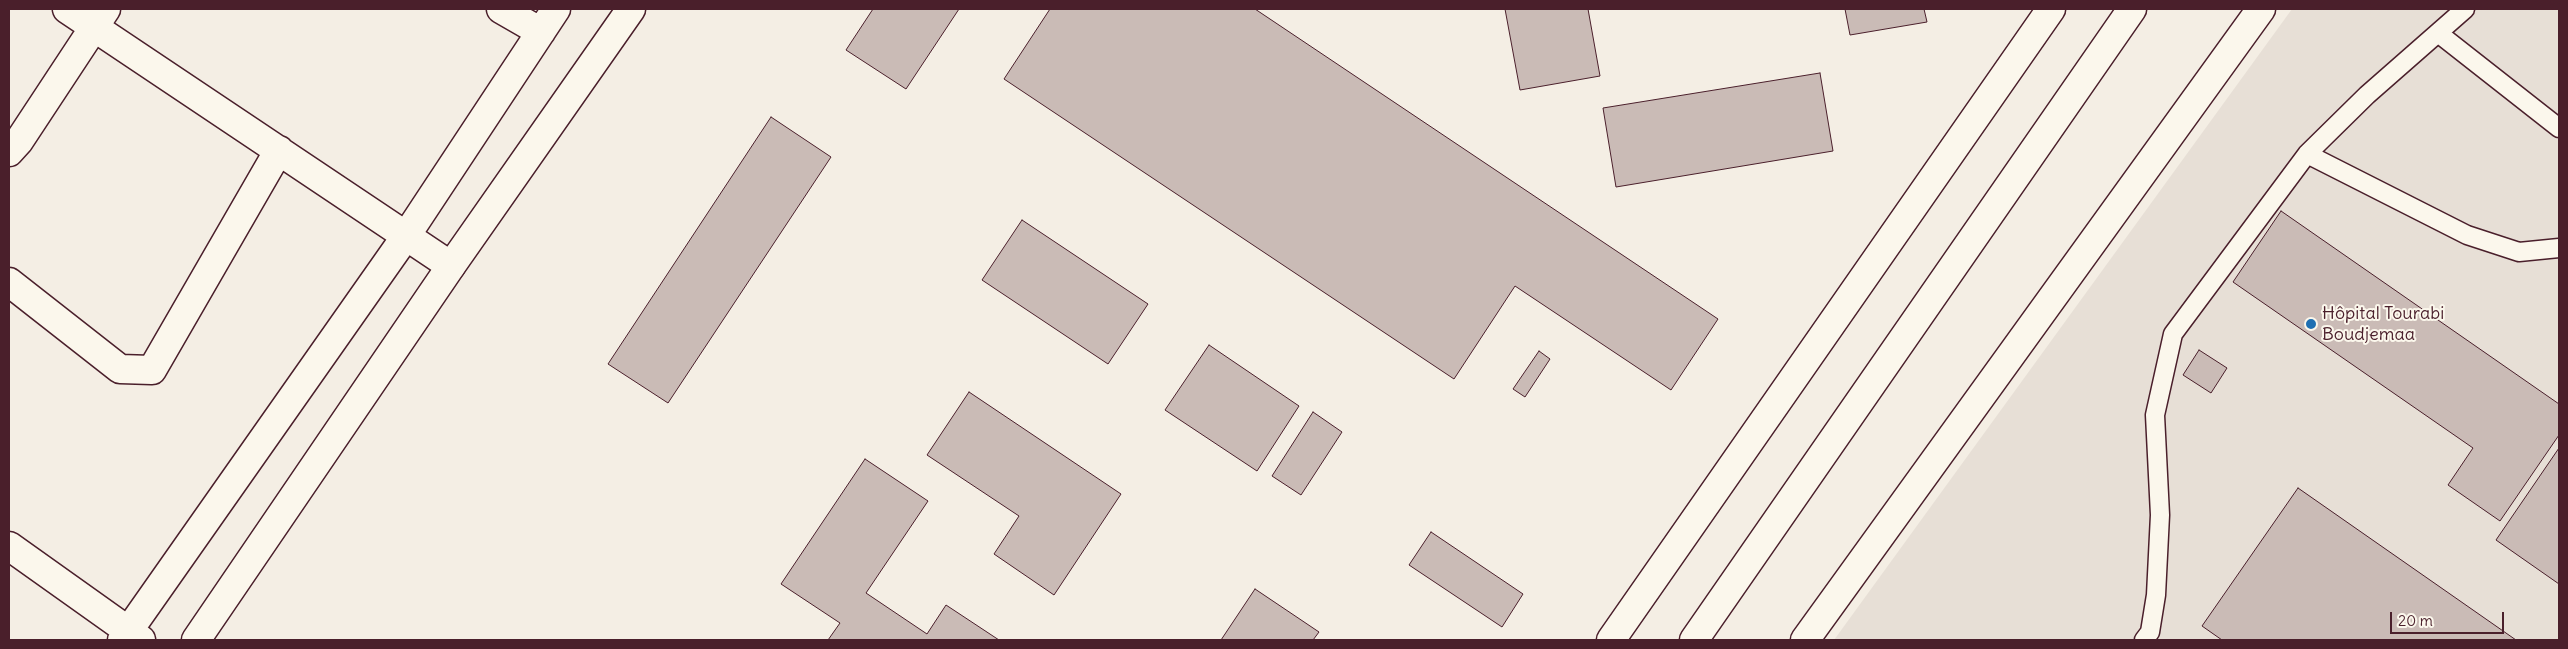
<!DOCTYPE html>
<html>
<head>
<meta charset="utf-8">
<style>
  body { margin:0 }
  #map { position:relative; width:2568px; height:649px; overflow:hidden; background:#f4eee4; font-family:Delius,sans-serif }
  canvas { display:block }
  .frame { position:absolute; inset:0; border:10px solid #4a1f2b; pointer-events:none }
  .scale { position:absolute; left:2390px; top:612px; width:114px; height:22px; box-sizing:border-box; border:2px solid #4a1f2b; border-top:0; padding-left:6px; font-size:15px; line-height:18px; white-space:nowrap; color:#4a1f2b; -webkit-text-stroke:4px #fbf7ec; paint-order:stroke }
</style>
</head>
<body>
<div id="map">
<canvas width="2568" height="649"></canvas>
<div class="frame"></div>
<div class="scale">20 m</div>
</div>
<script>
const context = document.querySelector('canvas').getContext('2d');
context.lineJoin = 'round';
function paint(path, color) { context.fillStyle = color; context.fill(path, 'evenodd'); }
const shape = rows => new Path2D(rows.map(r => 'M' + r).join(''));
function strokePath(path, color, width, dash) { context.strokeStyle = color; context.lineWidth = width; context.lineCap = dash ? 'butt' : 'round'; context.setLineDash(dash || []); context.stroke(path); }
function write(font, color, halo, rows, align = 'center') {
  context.font = font + ' Delius,sans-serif'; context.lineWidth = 4; context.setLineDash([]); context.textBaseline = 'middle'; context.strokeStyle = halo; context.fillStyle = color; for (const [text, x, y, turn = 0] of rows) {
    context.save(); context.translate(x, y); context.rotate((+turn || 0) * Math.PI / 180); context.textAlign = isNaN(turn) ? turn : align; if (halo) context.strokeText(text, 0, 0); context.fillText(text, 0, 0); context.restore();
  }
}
const built = shape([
  [2292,9,2559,9,2559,640,1834,640]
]);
const building = shape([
  [873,9,959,9,906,89,846,50,873,9],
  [1050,9,1255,9,1718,319,1671,390,1515,286,1454,379,1004,79,1050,9],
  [1505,9,1588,9,1600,76,1520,90,1505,9],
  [1845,9,1924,9,1927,22,1850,35,1845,9],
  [1820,73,1833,151,1616,187,1603,108,1820,73],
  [771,117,831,157,668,403,608,364,771,117],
  [2281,211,2559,404,2559,435,2500,521,2448,485,2473,448,2233,282,2281,211],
  [1022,220,1148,304,1108,364,982,280,1022,220],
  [1209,345,1299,406,1257,471,1165,410,1209,345],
  [2199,350,2227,368,2211,393,2183,375,2199,350],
  [1539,351,1550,359,1525,397,1513,389,1539,351],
  [969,392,1121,494,1054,595,994,554,1019,516,927,455,969,392],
  [1313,412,1342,432,1301,495,1272,476,1313,412],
  [2559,448,2559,584,2496,540,2559,448],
  [865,459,928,501,866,593,927,634,946,605,999,640,828,640,840,623,781,584,865,459],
  [2298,488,2516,640,2222,640,2202,626,2298,488],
  [1431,532,1523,594,1502,627,1409,565,1431,532],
  [1255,589,1319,632,1313,640,1221,640,1255,589]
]);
const service = shape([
  [2438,33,2559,128],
  [2307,154,2467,235,2519,252,2559,248],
  [2144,640,2150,632,2156,595,2160,515,2155,415,2173,334,2307,154,2367,95,2465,9]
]);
const minor = shape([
  [67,9,451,266],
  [501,9,541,32],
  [9,152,19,141,106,9],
  [9,282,120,369,152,370,279,150],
  [9,546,141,640],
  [122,640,406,236,556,9],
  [1805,640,2261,9]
]);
const tertiary = shape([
  [196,640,451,266,631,9]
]);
const secondary = shape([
  [1611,640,2051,9],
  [1694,640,2132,9]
]);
const markers = [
  [2311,324,6,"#1f6fb2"]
];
const poiNames = [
  ["Hôpital Tourabi",2322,314],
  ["Boudjemaa",2322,335]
];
paint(built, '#e7dfd6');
paint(building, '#cabbb6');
strokePath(building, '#4a1f2b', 1);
strokePath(service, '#4a1f2b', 21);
strokePath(minor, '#4a1f2b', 31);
strokePath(tertiary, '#4a1f2b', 31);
strokePath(secondary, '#4a1f2b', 31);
strokePath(service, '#fbf7ec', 18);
strokePath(minor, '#fbf7ec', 28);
strokePath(tertiary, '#fbf7ec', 28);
strokePath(secondary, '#fbf7ec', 28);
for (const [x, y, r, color] of markers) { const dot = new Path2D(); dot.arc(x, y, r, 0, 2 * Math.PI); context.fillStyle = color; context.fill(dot); strokePath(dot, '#fbf7ec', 2); }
write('18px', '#4a1f2b', '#fbf7ec', poiNames, 'left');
</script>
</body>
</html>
